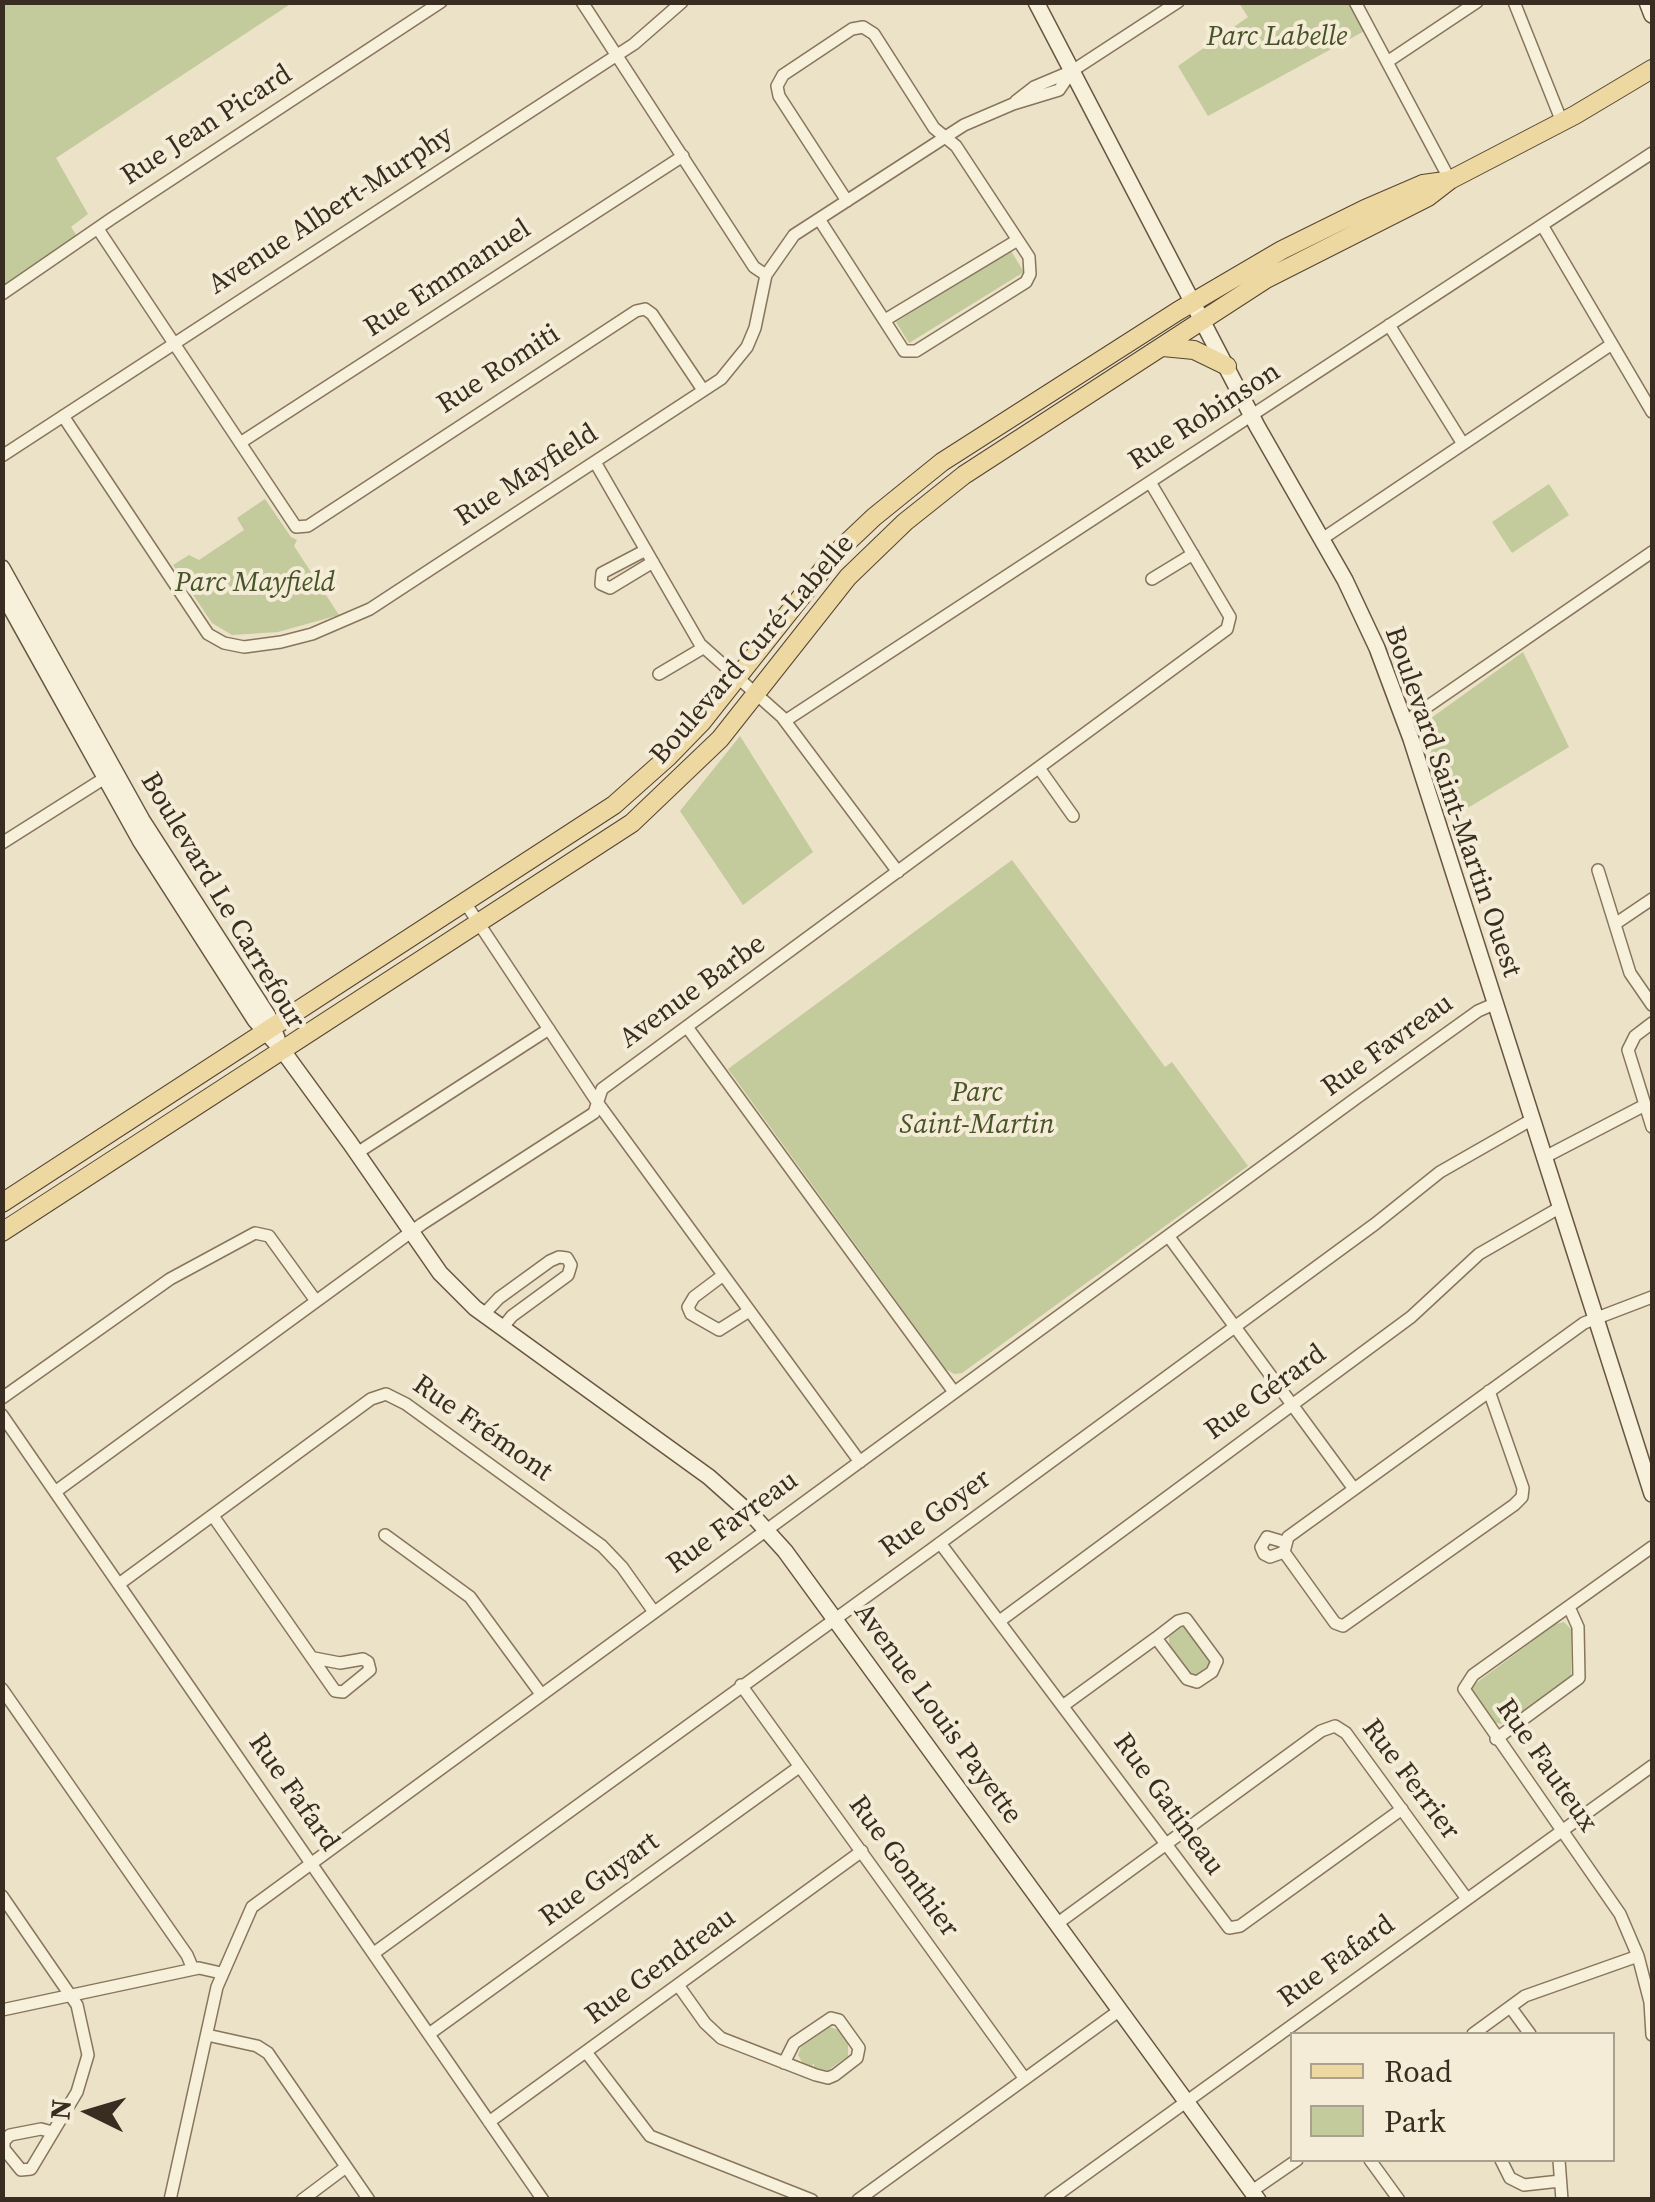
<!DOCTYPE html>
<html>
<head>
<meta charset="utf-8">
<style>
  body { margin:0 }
  #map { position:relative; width:1655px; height:2202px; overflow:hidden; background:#ece2c7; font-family:"Source Serif 4",serif }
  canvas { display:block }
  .frame { position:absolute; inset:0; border:5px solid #382d20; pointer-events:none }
  .legend { position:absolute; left:1290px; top:2032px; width:325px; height:130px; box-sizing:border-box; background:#f4ecd6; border:2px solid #a9a08d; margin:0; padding:12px 18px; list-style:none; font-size:30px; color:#382d20 }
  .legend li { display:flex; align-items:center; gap:20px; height:50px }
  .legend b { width:50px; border:2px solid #a9a08d }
  .north { position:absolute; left:40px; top:2062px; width:100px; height:100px; -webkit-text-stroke:8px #f4ecd6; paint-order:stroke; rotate:275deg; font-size:28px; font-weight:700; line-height:40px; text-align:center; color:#382d20 }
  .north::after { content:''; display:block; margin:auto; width:35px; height:45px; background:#382d20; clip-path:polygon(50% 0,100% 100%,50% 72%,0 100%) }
</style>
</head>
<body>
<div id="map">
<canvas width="1655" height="2202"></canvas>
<div class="frame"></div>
<ul class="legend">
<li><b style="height:12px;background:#edd8a1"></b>Road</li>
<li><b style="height:28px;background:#c3ca9b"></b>Park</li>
</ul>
<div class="north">N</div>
</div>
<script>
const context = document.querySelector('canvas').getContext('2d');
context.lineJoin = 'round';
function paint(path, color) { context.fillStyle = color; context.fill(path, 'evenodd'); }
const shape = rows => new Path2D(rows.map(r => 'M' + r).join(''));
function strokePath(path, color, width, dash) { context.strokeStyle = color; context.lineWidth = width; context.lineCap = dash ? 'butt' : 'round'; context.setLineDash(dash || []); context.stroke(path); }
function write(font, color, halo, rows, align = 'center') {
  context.font = font + ' "Source Serif 4",serif'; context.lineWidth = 8; context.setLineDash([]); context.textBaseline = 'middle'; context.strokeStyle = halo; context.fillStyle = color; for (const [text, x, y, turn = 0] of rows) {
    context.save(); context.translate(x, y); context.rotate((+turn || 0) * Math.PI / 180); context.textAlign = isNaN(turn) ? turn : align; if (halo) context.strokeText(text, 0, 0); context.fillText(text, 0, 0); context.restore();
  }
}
const green = shape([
  [3,3,292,3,56,158,88,214,71,227,79,239,3,290],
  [1239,3,1355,3,1370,28,1208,116,1178,66,1248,17],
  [1011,251,1024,272,909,343,896,322],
  [1549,484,1569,515,1512,553,1492,522],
  [265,499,291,537,297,540,294,546,339,615,278,632,232,635,212,623,173,565,189,555,199,560,244,530,237,518],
  [1523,652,1569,747,1461,812,1448,814,1426,745,1429,743,1420,726],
  [740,736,813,852,743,905,680,811],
  [1012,860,1165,1067,1172,1062,1248,1166,962,1373,954,1374,946,1369,728,1069],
  [1564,1622,1571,1629,1571,1676,1505,1724,1494,1723,1471,1690,1472,1686,1556,1624],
  [1182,1627,1187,1627,1211,1663,1197,1675,1189,1673,1169,1645,1169,1637],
  [830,2027,838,2030,848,2043,848,2056,827,2071,814,2067,814,2063,812,2066,802,2062,798,2055,801,2047]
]);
const street = shape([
  [582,2,754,267,766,275],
  [1355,2,1450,180],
  [1514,2,1562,122],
  [1387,62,1477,2],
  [1016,101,1034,87,1072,71,1178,2],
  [819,219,904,351,916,351,1026,282,1030,274,1029,257,956,146,934,128,874,34,863,27,852,29,783,75,777,86,779,96,847,201],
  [1542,225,1652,412],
  [98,229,296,527,308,526,636,311,645,309,652,314,703,390],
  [2,294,111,219,441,2],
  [885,320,1016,241],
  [1389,325,1463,444],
  [63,416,208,634,224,643,244,647,281,642,312,634,370,609,721,379,747,347,755,328,766,275,794,235,964,125,1013,104,1059,90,1072,71],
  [240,443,683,156],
  [2,456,634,44,682,2],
  [595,462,700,644,782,717,898,872],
  [1322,539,1612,344],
  [646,550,602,573,601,584,610,588,653,562],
  [1152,579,1193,554],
  [659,674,703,648],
  [785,721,1652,153],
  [1405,722,1652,552],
  [1039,768,1073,816],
  [2,843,111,774],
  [1598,870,1630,973,1652,1005],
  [466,904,597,1102,860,1462],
  [1615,924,1652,899],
  [1652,1023,1635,1036,1628,1050,1652,1127],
  [687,1027,954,1392],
  [357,1153,549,1029],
  [1543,1158,1645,1105],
  [1169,1237,1354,1489],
  [722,1276,694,1297,688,1307,691,1314,719,1330,749,1311],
  [484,1314,499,1298,550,1261,559,1257,567,1258,571,1265,568,1275,512,1316,503,1327],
  [2,1398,170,1279,255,1233,269,1236,316,1301],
  [2,1415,543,2200],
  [55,1492,422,1224,594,1113,602,1089,1227,629,1230,617,1150,482],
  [213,1516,335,1691,343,1692,370,1670,368,1662,363,1659,340,1663,314,1658],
  [385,1535,470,1597,541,1694],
  [940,1543,1229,1928,1240,1926,1402,1809],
  [1652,1547,1473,1675,1464,1689,1620,1914,1638,1956,1650,2002,1652,2035],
  [1284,1552,1288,1537,1584,1323,1652,1297],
  [1284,1552,1335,1623,1343,1626,1514,1505,1522,1497,1523,1488,1489,1391],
  [1284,1552,1270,1557,1264,1554,1261,1547,1267,1537,1284,1542],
  [119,1584,371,1399,386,1394,406,1404,602,1546,622,1567,654,1612],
  [1186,1619,1217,1661,1212,1672,1197,1682,1187,1679,1156,1638,1178,1621,1186,1619],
  [1001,1620,1411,1317,1479,1254,1559,1208],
  [741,1685,1025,2079],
  [2,1689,187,1955,193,1969],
  [1064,1705,1156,1638],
  [1496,1739,1579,1678,1578,1627,1569,1607],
  [2,1896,77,2005,88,2055,77,2092,31,2169,21,2170,4,2149,4,2141,10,2135,41,2129,52,2132],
  [1058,1923,1321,1731,1335,1726,1346,1733,1467,1899],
  [374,1953,932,1549,1375,1224,1440,1172,1531,1120],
  [678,1985,705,2023,721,2038,816,2075,828,2078,835,2075,857,2058,859,2048,839,2020,831,2018,794,2043,784,2063],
  [1511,2008,1530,2034],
  [2,2010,199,1968,221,1973],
  [429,2034,799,1767],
  [1473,2034,1525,1996,1638,1956],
  [207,2035,257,2046,268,2053,369,2200],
  [586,2052,650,2136,812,2200],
  [489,2122,862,1851],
  [1370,2160,1399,2200],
  [1501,2160,1510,2178,1524,2185,1560,2181],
  [1559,2160,1562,2200],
  [1252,2191,1297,2160],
  [170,2200,217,1987,252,1907,1355,1099,1478,1011,1494,1004],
  [302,2200,346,2167],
  [858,2200,1120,2010],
  [1050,2200,1652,1766]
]);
const secondary = shape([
  [1036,2,1257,426,1345,580,1377,648,1411,739,1652,1494],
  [1647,2,1652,15],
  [2,568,142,820,268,1016,277,1038],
  [2,592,141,842,255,1020,283,1051,350,1143,440,1273,475,1308,709,1477,755,1518,785,1551,1258,2200]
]);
const primary = shape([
  [1163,347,1194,350,1227,366],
  [2,1203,614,805,668,757,702,722,836,553,874,517,942,462,1178,311,1282,250,1365,209,1423,184,1445,181],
  [2,1232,632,823,720,739,848,577,905,522,964,475,1266,279,1428,197,1450,180,1575,115,1652,69]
]);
const parkNames = [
  ["Parc Labelle",1277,38],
  ["Parc Mayfield",255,584],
  ["Parc",977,1094],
  ["Saint-Martin",977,1126]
];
const streetNames = [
  ["Rue Jean Picard",207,126,-33],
  ["Avenue Albert-Murphy",331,211,-33],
  ["Rue Emmanuel",448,279,-33],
  ["Rue Romiti",499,370,-33],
  ["Rue Robinson",1205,417,-33],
  ["Rue Mayfield",527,476,-33],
  ["Boulevard Curé-Labelle",753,650,-49],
  ["Boulevard Saint-Martin Ouest",1452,802,71],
  ["Boulevard Le Carrefour",222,901,59],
  ["Avenue Barbe",693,992,-36],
  ["Rue Favreau",1388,1046,-36],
  ["Rue Gérard",1266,1393,-36],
  ["Rue Frémont",482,1429,35],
  ["Rue Goyer",936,1514,-36],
  ["Rue Favreau",733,1523,-36],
  ["Avenue Louis Payette",937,1714,54],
  ["Rue Fauteux",1546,1766,55],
  ["Rue Ferrier",1410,1780,53],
  ["Rue Fafard",293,1793,55],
  ["Rue Gatineau",1168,1805,54],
  ["Rue Gonthier",903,1867,54],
  ["Rue Guyart",600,1880,-36],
  ["Rue Fafard",1337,1962,-36],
  ["Rue Gendreau",661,1967,-36]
];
paint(green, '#c3ca9b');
strokePath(street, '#87755d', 14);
strokePath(secondary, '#695640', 18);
strokePath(primary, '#554331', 20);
strokePath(street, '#f7f0da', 11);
strokePath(secondary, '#f7f0da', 15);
strokePath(primary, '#edd8a1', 18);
write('italic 28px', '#475328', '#f4ecd6', parkNames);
write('28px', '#382d20', '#f4ecd6', streetNames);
</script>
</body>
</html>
